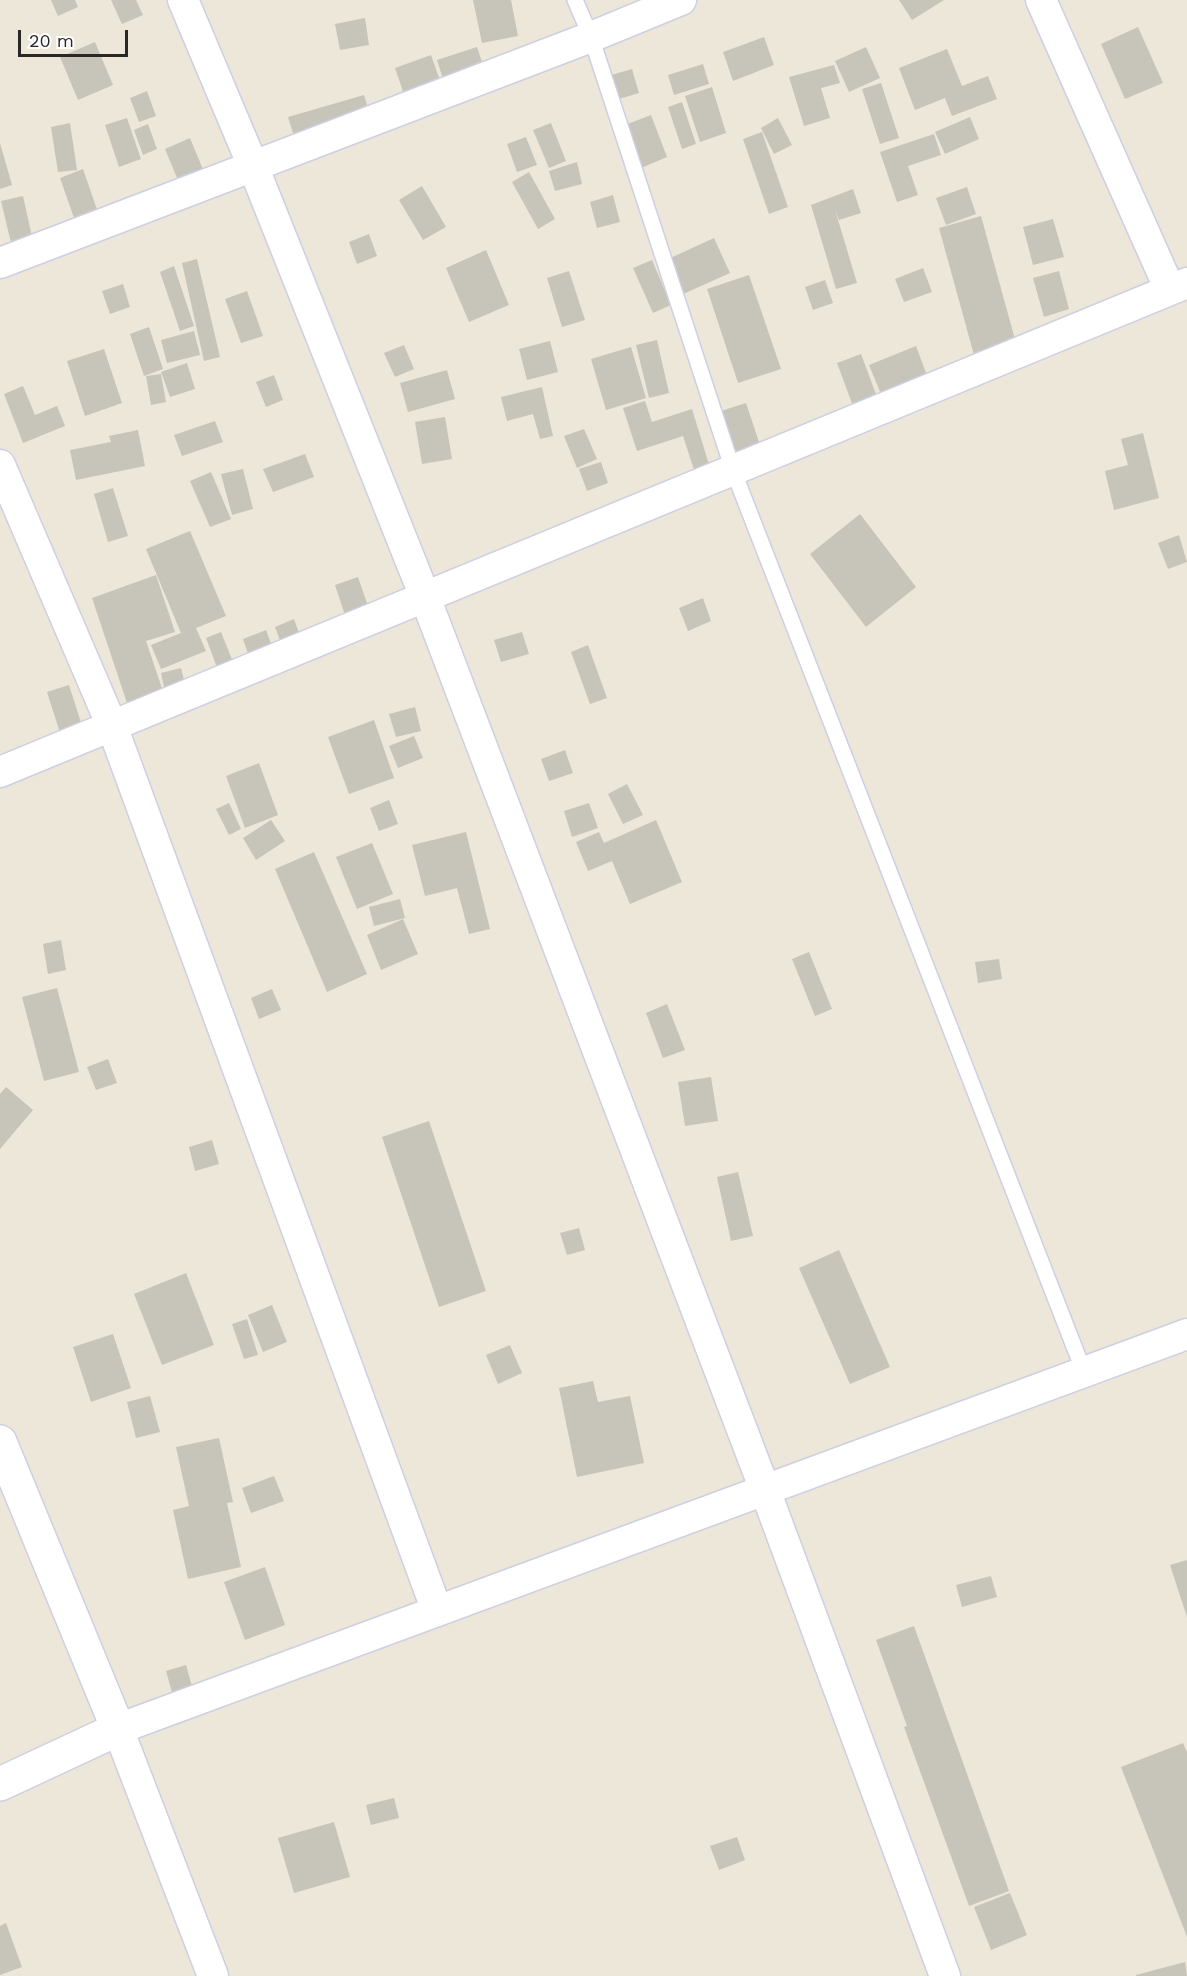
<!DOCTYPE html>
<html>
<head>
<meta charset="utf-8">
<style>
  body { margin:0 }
  #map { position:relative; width:1187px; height:1976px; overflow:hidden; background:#ece7d9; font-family:"Work Sans",sans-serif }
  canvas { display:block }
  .scale { position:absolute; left:18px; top:30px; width:110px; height:27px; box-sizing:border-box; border:3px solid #282828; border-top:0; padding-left:8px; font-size:18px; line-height:21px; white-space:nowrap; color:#282828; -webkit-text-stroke:4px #fff; paint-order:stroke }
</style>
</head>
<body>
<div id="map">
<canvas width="1187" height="1976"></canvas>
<div class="scale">20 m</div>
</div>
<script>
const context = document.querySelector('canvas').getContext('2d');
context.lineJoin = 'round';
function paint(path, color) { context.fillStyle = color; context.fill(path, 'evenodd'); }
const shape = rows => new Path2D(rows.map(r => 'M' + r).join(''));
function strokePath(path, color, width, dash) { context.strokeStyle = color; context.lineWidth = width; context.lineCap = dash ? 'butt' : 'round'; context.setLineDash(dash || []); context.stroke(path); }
const building = shape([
  [51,0,75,0,78,7,58,16],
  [111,0,136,0,143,15,122,24],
  [473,0,511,0,518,36,482,43],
  [899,0,944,0,912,20],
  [365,18,369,45,340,50,335,24],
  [1138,27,1163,83,1125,99,1101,44],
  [764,37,774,65,733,81,723,52],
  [95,42,113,85,78,100,60,57],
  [477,47,485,71,445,85,437,60],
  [866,47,880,78,849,92,835,61],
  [947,49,962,86,988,76,997,99,952,116,945,98,915,110,899,68],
  [431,55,443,89,407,103,395,68],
  [703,64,709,84,674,95,668,75],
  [834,65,840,83,821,88,830,118,804,126,789,77],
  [632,69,639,93,619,99,611,75],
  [881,83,899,138,880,144,862,89],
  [712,87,726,133,700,142,685,96],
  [147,91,156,116,139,122,130,98],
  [364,95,372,120,296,143,288,117],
  [682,102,696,144,682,149,668,107],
  [651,115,667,157,641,168,625,125],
  [970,117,979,139,945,154,935,132],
  [127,118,141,159,119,167,105,125],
  [778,118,792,145,774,154,761,128],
  [70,123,77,170,58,172,51,127],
  [551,123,566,161,549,168,533,130],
  [148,124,157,149,143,155,134,130],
  [762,132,788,207,769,214,743,139],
  [934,134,941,155,908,166,918,195,897,202,880,152],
  [526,137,537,165,517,172,507,144],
  [190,138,207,179,182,190,165,149],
  [0,143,12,185,0,189],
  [577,162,582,184,555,191,549,171],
  [83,169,102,224,79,232,60,178],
  [529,172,555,219,538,229,512,182],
  [422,186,446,227,423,240,399,200],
  [967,187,976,214,946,225,936,198],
  [853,189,861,213,839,220,835,210,857,283,836,289,811,205],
  [613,195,620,222,597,228,590,202],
  [23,196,34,246,13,251,1,201],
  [981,216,1016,343,974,355,939,228],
  [1053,219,1064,257,1033,265,1023,227],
  [369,234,377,256,357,264,349,242],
  [714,238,730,273,681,295,666,260],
  [486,250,509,305,469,322,446,268],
  [197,259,220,357,204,361,182,263],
  [652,260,671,305,653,313,633,268],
  [174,266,194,326,180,331,160,272],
  [923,268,932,292,904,302,895,279],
  [569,271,585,320,562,327,547,278],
  [1059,271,1069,309,1044,317,1033,278],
  [749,275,781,369,738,383,707,289],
  [825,280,833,303,813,310,805,287],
  [123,284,130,307,110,314,102,291],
  [247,291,263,336,241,343,225,299],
  [149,327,163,369,144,376,130,334],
  [194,331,200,355,167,363,161,340],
  [657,340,669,393,649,398,636,345],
  [550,341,558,372,527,380,519,349],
  [404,345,414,369,395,377,384,353],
  [916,346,929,381,883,399,869,365],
  [631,347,646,398,606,410,591,359],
  [104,349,122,403,85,416,67,361],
  [861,354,880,405,856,414,837,363],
  [187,363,195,389,170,397,161,372],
  [447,370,455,399,408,412,400,383],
  [161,374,166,402,151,405,146,376],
  [274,375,283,400,266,407,256,382],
  [23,386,35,415,57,406,65,426,23,443,4,394],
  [542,387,553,436,540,439,533,414,507,421,501,397],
  [645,401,652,422,692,409,711,471,696,476,683,436,637,451,623,408],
  [746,403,762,451,736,459,721,411],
  [445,417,452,459,422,464,415,422],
  [215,421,223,442,182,456,174,435],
  [584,429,597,459,577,468,564,436],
  [138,430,145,466,76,480,70,450,111,442,109,436],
  [1143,433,1159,498,1114,510,1105,471,1128,465,1121,439],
  [305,454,314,477,273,492,263,469],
  [601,462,608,483,587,491,579,469],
  [243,469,253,509,232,515,221,474],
  [211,472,231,519,210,527,190,481],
  [113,488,128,536,108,542,94,494],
  [860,514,916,587,866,627,810,554],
  [190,531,226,616,196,628,206,651,161,669,151,645,181,633,146,549],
  [1179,535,1187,562,1168,569,1158,543],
  [156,575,175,632,146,641,166,700,130,712,92,598],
  [358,577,371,615,348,624,335,585],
  [703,598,711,621,688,631,679,608],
  [294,619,302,641,283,648,275,627],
  [266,630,275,654,251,662,243,639],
  [221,632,235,667,219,673,206,638],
  [522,632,529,654,501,662,494,640],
  [588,645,607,698,590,704,571,652],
  [181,668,187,692,166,696,161,673],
  [69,685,84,732,62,739,47,692],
  [415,707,421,731,396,737,389,714],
  [374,720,394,778,349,794,328,737],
  [414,736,423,758,398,768,389,746],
  [565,750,573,773,549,781,541,759],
  [259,763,278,815,245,828,226,776],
  [627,784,643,815,623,824,608,794],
  [389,800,398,824,379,831,370,808],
  [229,803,241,829,229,835,216,809],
  [589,803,598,828,572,837,564,811],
  [271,820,285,841,256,860,243,838],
  [656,820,682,882,630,904,612,861,588,871,576,842,599,832,604,843],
  [466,832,490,929,469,934,457,888,425,896,412,845],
  [372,843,393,894,357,909,336,857],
  [314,852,367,974,327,992,275,869],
  [400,899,405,918,374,926,369,907],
  [403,919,418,954,381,970,367,935],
  [61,940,66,970,48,974,43,944],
  [809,952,832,1009,815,1016,792,959],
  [999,959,1002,979,978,983,975,962],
  [57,988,79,1072,44,1081,22,997],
  [272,989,281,1010,259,1019,251,998],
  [667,1004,685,1050,663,1058,646,1013],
  [108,1059,117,1083,96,1090,87,1067],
  [711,1077,718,1121,685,1126,678,1082],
  [6,1087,33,1110,0,1149,0,1094],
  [429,1121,486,1291,439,1307,382,1137],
  [212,1140,219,1164,195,1171,189,1147],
  [738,1172,753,1236,731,1241,717,1177],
  [579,1228,585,1250,567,1255,560,1233],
  [839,1250,890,1367,850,1384,799,1268],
  [186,1273,214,1345,162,1365,134,1294],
  [272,1305,287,1342,263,1352,248,1315],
  [247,1319,258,1355,244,1359,232,1324],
  [113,1334,131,1388,91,1402,73,1347],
  [510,1345,522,1373,498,1384,486,1355],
  [593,1381,598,1402,630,1396,644,1463,577,1477,559,1388],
  [150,1396,160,1432,136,1438,127,1402],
  [219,1438,233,1502,227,1503,241,1567,188,1579,173,1510,189,1506,176,1447],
  [274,1476,284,1501,251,1513,242,1488],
  [1187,1560,1187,1617,1170,1565],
  [265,1567,285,1625,245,1640,224,1582],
  [991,1576,997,1597,962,1607,956,1585],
  [914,1626,1009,1891,969,1906,904,1727,907,1726,876,1640],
  [186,1665,195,1697,175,1703,166,1671],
  [1183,1743,1187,1752,1187,1937,1121,1767],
  [394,1798,399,1818,371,1825,366,1805],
  [334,1822,350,1877,294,1893,278,1838],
  [737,1837,745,1860,719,1870,710,1846],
  [1010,1893,1027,1935,991,1950,974,1907],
  [6,1923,22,1967,0,1975,0,1926],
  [1185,1962,1187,1976,1136,1976,1136,1975]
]);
const lane = shape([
  [575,0,591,37,733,470,1084,1372]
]);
const street = shape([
  [183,0,253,166,425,597,765,1490,945,1976],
  [1041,0,1170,290],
  [0,263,591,37,681,0],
  [0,465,112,726,437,1611],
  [0,772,1187,283],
  [213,1976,118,1729,1187,1334]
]);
const secondary = shape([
  [0,1442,118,1729,0,1784]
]);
paint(building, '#c7c4b9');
strokePath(lane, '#cecfe3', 18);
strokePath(street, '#cecfe3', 33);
strokePath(secondary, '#cecfe3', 36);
strokePath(lane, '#fff', 15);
strokePath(street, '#fff', 30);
strokePath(secondary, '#fff', 33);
</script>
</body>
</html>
